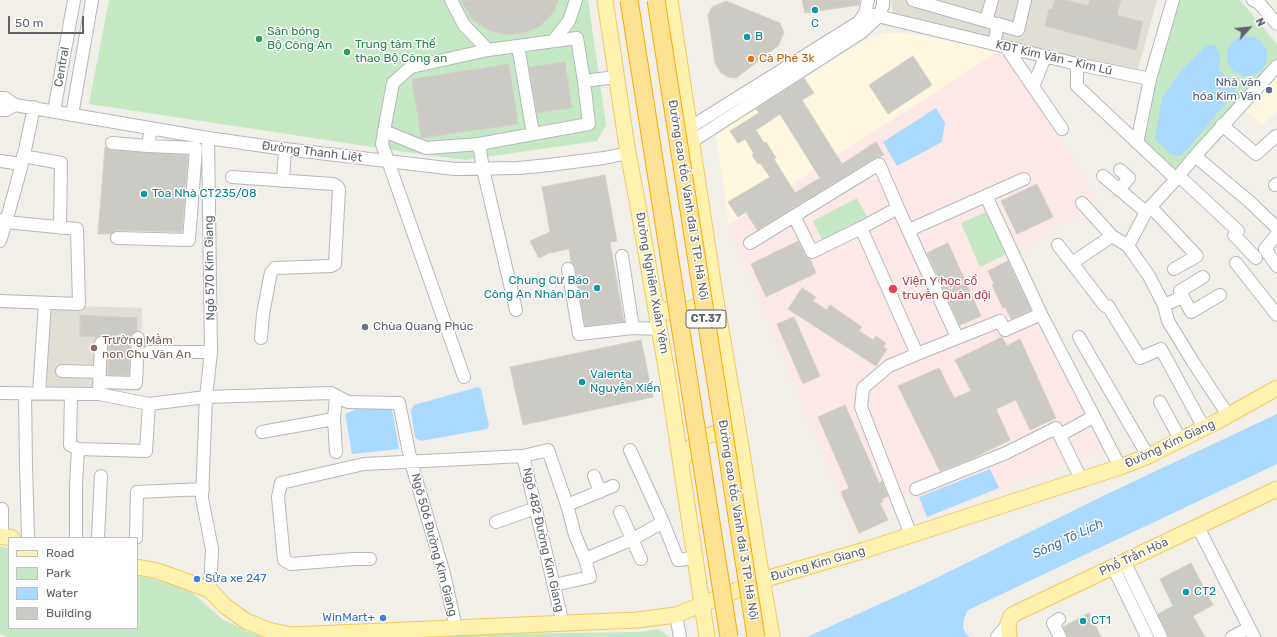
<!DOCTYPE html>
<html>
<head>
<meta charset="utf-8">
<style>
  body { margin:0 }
  #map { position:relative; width:1277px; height:637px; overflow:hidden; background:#f1efe8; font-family:Rubik,sans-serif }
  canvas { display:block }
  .legend { position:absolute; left:8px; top:537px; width:130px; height:92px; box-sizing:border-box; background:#fff; border:1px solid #bfc1c3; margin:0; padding:5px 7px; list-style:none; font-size:12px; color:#5f6368 }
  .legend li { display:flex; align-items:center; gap:8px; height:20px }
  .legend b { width:20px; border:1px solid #bfc1c3 }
  .north { position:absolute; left:1229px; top:8px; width:40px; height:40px; -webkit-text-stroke:3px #fff; paint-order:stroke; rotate:63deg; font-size:11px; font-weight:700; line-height:16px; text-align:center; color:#5f6368 }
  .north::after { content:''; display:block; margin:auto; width:14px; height:18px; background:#5f6368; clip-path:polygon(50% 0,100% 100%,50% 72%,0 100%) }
  .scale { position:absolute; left:8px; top:16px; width:76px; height:18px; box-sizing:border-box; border:2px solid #5f6368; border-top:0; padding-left:5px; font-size:12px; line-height:14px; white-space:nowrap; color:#5f6368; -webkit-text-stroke:3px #fff; paint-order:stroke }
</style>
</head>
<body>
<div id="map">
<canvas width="1277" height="637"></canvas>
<ul class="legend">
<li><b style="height:5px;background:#fff2af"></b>Road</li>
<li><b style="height:11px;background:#c5e8c5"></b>Park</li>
<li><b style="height:11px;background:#aadaff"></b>Water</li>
<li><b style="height:11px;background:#cccac5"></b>Building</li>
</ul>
<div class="north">N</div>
<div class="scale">50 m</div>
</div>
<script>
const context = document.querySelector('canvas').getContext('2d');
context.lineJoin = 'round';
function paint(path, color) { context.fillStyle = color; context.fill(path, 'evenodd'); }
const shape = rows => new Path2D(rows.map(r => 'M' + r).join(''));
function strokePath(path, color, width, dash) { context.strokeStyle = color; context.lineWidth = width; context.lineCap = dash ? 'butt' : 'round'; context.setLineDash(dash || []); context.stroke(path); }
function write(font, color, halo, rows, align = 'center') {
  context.font = font + ' Rubik,sans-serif'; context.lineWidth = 3; context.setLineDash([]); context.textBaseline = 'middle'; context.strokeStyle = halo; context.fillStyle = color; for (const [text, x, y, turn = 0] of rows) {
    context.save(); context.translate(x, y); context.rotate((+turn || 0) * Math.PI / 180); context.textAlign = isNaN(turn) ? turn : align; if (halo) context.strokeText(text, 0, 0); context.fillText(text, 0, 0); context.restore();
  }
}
const commercial = shape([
  [884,33,903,33,1001,50,729,225,715,130,869,38],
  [1277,72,1277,111,1262,125,1244,108]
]);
const education = shape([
  [891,0,1157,0,1137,72,893,14],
  [50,305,142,308,140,391,44,388]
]);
const medical = shape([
  [1001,50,1059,136,1097,201,1016,255,1105,446,1003,489,924,519,913,493,884,505,891,520,856,535,729,225]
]);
const green = shape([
  [109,0,588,0,606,125,597,141,465,160,412,153,89,104],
  [1176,0,1240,0,1277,44,1277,60,1176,171,1142,140,1152,94],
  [857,198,867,217,822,240,813,221],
  [988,211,1007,254,980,267,961,223],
  [0,546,9,548,9,628,137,628,137,575,187,588,222,619,251,633,264,637,7,637,0,634],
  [658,629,669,637,414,637,437,635,640,632]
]);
const water = shape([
  '1227 56a20 20 0 1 1 40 0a20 20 0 1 1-40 0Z',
  [1207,45,1215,45,1220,55,1219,67,1220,72,1231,78,1235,84,1235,92,1185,152,1178,157,1172,155,1155,139,1162,98,1179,73],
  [936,108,945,123,942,142,897,166,883,142],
  [478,387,481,389,489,425,487,429,421,441,415,438,411,411,414,405],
  [386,407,392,410,399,449,352,454,345,414,356,409],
  [1277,414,1277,464,968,610,964,619,963,628,966,634,970,637,807,637,924,584,1105,495],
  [990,469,999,488,927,517,919,497]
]);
const building = shape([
  [460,0,559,0,553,13,540,26,524,33,506,35,488,30,473,20,460,0],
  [802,0,860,0,860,1,859,5,805,13,802,0],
  [1055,0,1067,0,1088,6,1090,0,1121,0,1117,15,1143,22,1136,50,1045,26,1049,9,1052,9,1055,0],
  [726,1,780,23,784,33,778,46,736,78,728,77,721,73,715,63,708,15,712,7,726,1],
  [913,56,932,85,888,114,869,85,913,56],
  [565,62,572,108,537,113,529,67,565,62],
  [509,64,518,124,421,138,412,79,509,64],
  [804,78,814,93,802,100,842,164,876,142,884,155,875,158,757,230,746,212,738,217,728,202,770,177,760,163,758,164,752,155,754,154,745,139,738,143,730,131,759,113,756,109,804,78],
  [780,114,820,178,795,193,774,159,776,158,766,142,764,143,756,130,780,114],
  [105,147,111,150,188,155,182,232,117,230,111,234,98,234,105,147],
  [605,175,617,241,610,242,624,322,585,326,575,268,571,262,569,249,549,253,539,258,530,241,550,232,542,187,605,175],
  [1037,184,1053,217,1017,234,1001,201,1037,184],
  [798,241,805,255,810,259,816,273,766,297,751,264,798,241],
  [948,243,981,316,960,325,927,253,948,243],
  [1008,261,1031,310,1011,319,1005,307,1003,308,992,285,994,284,988,271,1008,261],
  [802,288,816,297,813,301,827,310,830,305,862,327,859,331,873,340,876,336,886,343,883,347,887,349,876,366,788,309,802,288],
  [80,315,137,318,137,331,132,334,131,338,129,375,108,375,109,337,101,336,97,337,80,336,80,315],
  [794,317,820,376,803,384,777,324,794,317],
  [1002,337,1007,346,1020,339,1056,418,1030,430,1016,400,996,409,1010,440,971,459,940,471,898,386,939,368,954,398,971,391,955,360,1002,337],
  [641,340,653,397,523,425,510,367,641,340],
  [845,405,879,483,882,481,888,496,882,499,883,502,880,503,888,520,859,533,841,492,849,488,818,417,845,405],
  [1191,563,1213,605,1193,616,1205,637,1168,637,1158,614,1173,606,1160,579,1191,563],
  [1089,613,1101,637,1067,637,1063,627,1089,613]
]);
const minor = shape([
  [451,0,464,25,488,50],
  [913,0,986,21],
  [992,0,986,21,993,23],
  [1253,0,1259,3,1277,24],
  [865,13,1077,64,1150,79],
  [553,41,569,21,576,0],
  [994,44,998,24,1018,30,1025,0],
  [1006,47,1062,129],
  [1077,64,1077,86,1176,179],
  [1033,87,1045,57],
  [0,98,5,98,15,105,208,138,285,149,455,169,518,168,549,165,604,158,628,153],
  [0,110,6,110,15,105],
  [54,111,74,0],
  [72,115,92,0],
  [1222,125,1256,154,1276,136],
  [689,128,859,22,865,13,868,0],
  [384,131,393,83,411,67,488,50,577,38,584,81,616,77],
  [533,134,589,124,584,81],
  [208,138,211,352,206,397,202,498,212,549,210,590],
  [691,142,862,32,879,16,883,5,883,0],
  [112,143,148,146],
  [1137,143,1150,79,1173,0],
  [23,156,61,163,60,228],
  [1195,156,1250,202,1277,228],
  [0,161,22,164],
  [1103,176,1146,212],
  [1179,176,1238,231,1234,235,1256,258],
  [232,177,333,184,337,186,339,189,335,264,331,266,275,268,271,273,270,277,263,314,261,338],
  [283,181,285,149],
  [1275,185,1277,184],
  [1119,190,1129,178,1120,170],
  [986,196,1041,314],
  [1082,203,1112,236,1128,246,1149,276,1164,305,1168,321,1193,362,1228,415],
  [1151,207,1197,256,1174,269],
  [898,208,957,337],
  [794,216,812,252,861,228,917,354,889,366,863,388,861,407,911,535],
  [0,220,6,222,77,229,79,304,0,301],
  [909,230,1024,179],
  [1277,234,1265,249,1277,266],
  [1112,236,1072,263,1105,306,1108,306,1140,358,1161,349,1204,428],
  [117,238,189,240,196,148,148,146,151,128],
  [0,241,6,222,22,164,34,107],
  [750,243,879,164,898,208,861,228],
  [1058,245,1072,263],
  [1128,246,1146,212,1176,179,1195,156,1277,66],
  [1236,263,1277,315],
  [568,269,579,334,633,328,622,256],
  [1183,297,1180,291,1203,277],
  [1164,305,1183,297,1191,312,1220,295],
  [516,310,483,169,479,144,533,134,518,46],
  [633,328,660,329],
  [1079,337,1148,456],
  [149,352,211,352],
  [917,354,1000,321,1005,330,1041,314,1120,467],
  [62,371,100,372],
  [464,377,382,144,384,131,426,148,479,144],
  [100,382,136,383,138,338],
  [99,389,101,343],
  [0,393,99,394,149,404,206,397,331,393,348,402,399,403,411,462,444,574,456,628],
  [25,393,26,465,28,538],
  [39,393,45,303],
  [71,394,70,445,78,449,76,484,76,538],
  [1160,402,1180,439],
  [334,419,336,452],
  [262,432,334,419,336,396],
  [1060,435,1093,417],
  [78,449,146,451,149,404],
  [630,450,663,522,678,560,695,558],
  [523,456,563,624],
  [594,476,600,492],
  [916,489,1006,453,1056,428,1082,481],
  [567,505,613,486],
  [620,512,641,559],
  [496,522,536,508],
  [1198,527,1254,637],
  [2,536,2,509],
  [98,538,101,476],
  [136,538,137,492,203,489],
  [370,559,354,559,291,564,284,560,278,497,281,483,364,464,523,456,548,450,567,505,575,535,585,559,590,577,554,585],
  [585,559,633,539,663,522],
  [1124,561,1161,637],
  [1113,567,1147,637],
  [676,615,680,637],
  [1059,619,1053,623,1060,637],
  [997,637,1008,624],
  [1232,637,1249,628]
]);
const major = shape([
  [605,0,628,153,637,200,669,385,707,637],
  [670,0,715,295,740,440,758,555,772,637],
  [656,306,668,312,683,312,702,304,712,297],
  [681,463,688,450,704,437,716,433,736,438],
  [0,536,12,538],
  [137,567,158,571,210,590,225,606,246,621,268,630,291,635,637,620,676,615,762,580,865,550,1120,467,1148,456,1218,421,1277,388],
  [1009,637,1008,624,1011,616,1016,613,1277,489]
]);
const highwayBridge = shape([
  [629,0,729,637],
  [656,0,756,637]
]);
const markers = [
  [815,10,4,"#0f9aa8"],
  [747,37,4,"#0f9aa8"],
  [259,39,4,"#2e9e5b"],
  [347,52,4,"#2e9e5b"],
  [751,59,4,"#e8710a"],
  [1269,90,4,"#5c6f8a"],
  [144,194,4,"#0f9aa8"],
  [597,288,4,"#0f9aa8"],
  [893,289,5,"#e0444e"],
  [365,327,4,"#6b7280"],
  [94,348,4,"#8d6e63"],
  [582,382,4,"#0f9aa8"],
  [197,579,4,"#3f7fe0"],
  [1186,592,4,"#0f9aa8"],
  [383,618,4,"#3f7fe0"],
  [1083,621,4,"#0f9aa8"]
];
const shields = [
  [706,319,40]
];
const shieldNames = [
  ["CT.37",706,319]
];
const cultureNames = [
  ["C",815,24,"center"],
  ["B",755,37],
  ["Tòa Nhà CT235/08",152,194],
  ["Chung Cư Báo",589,281,"right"],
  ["Công An Nhân Dân",589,295,"right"],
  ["Valenta",590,375],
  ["Nguyễn Xiển",590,389],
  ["CT2",1194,592],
  ["CT1",1091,621]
];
const leisureNames = [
  ["Sân bóng",267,32],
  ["Bộ Công An",267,46],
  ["Trung tâm Thể",355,45],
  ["thao Bộ Công an",355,59]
];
const streetNames = [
  ["KĐT Kim Văn - Kim Lũ",1054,58,13],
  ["Central",62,67,-80],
  ["Đường Thanh Liệt",312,152,7],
  ["Đường cao tốc Vành đai 3 TP. Hà Nội",688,200,81],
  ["Ngõ 570 Kim Giang",210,268,-91],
  ["Đường Nghiêm Xuân Yêm",652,283,80],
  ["Đường Kim Giang",1170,444,-25],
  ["Đường cao tốc Vành đai 3 TP. Hà Nội",738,520,81],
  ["Ngõ 482 Đường Kim Giang",543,540,77],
  ["Ngõ 506 Đường Kim Giang",434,545,75],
  ["Phố Trần Hòa",1134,557,-25],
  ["Đường Kim Giang",818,564,-16]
];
const foodNames = [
  ["Cà Phê 3k",759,59]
];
const serviceNames = [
  ["Nhà văn",1261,83],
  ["hóa Kim Văn",1261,97]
];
const healthNames = [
  ["Viện Y học cổ",902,282],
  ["truyền Quân đội",902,296]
];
const worshipNames = [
  ["Chùa Quang Phúc",373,327]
];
const educationNames = [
  ["Trường Mầm",102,341],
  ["non Chu Văn An",102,355]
];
const shopNames = [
  ["Sửa xe 247",205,579],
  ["WinMart+",375,618,"right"]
];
const waterNames = [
  ["Sông Tô Lịch",1068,539,-25]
];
paint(commercial, '#fef7e0');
paint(education, '#e1ded6');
paint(medical, '#fce8e6');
paint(green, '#c5e8c5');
paint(water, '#aadaff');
paint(building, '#cccac5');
strokePath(building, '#d6d1c6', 1);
strokePath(minor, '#b5b8bc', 14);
strokePath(major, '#f2c960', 17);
strokePath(minor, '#fff', 12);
strokePath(major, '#fff2af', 15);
strokePath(highwayBridge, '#f9ab00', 19, []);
strokePath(highwayBridge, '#fde293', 17);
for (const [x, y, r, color] of markers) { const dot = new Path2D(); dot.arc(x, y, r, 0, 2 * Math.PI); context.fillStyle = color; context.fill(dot); strokePath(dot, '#fff', 1.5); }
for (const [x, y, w] of shields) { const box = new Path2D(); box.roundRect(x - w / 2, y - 9, w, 18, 3); context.fillStyle = '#fff'; context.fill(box); strokePath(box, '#5f6368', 1); }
write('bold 11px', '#5f6368', null, shieldNames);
write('12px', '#0d838f', '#fff', cultureNames, 'left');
write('12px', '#27864d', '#fff', leisureNames, 'left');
write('12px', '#5f6368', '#fff', streetNames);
write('12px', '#c56008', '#fff', foodNames, 'left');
write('12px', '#4e5e75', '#fff', serviceNames, 'right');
write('12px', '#be3a42', '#fff', healthNames, 'left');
write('12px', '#5b616d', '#fff', worshipNames, 'left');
write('12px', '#785e54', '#fff', educationNames, 'left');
write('12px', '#366cbe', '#fff', shopNames, 'left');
write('italic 13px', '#4174aa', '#fff', waterNames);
</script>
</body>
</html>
